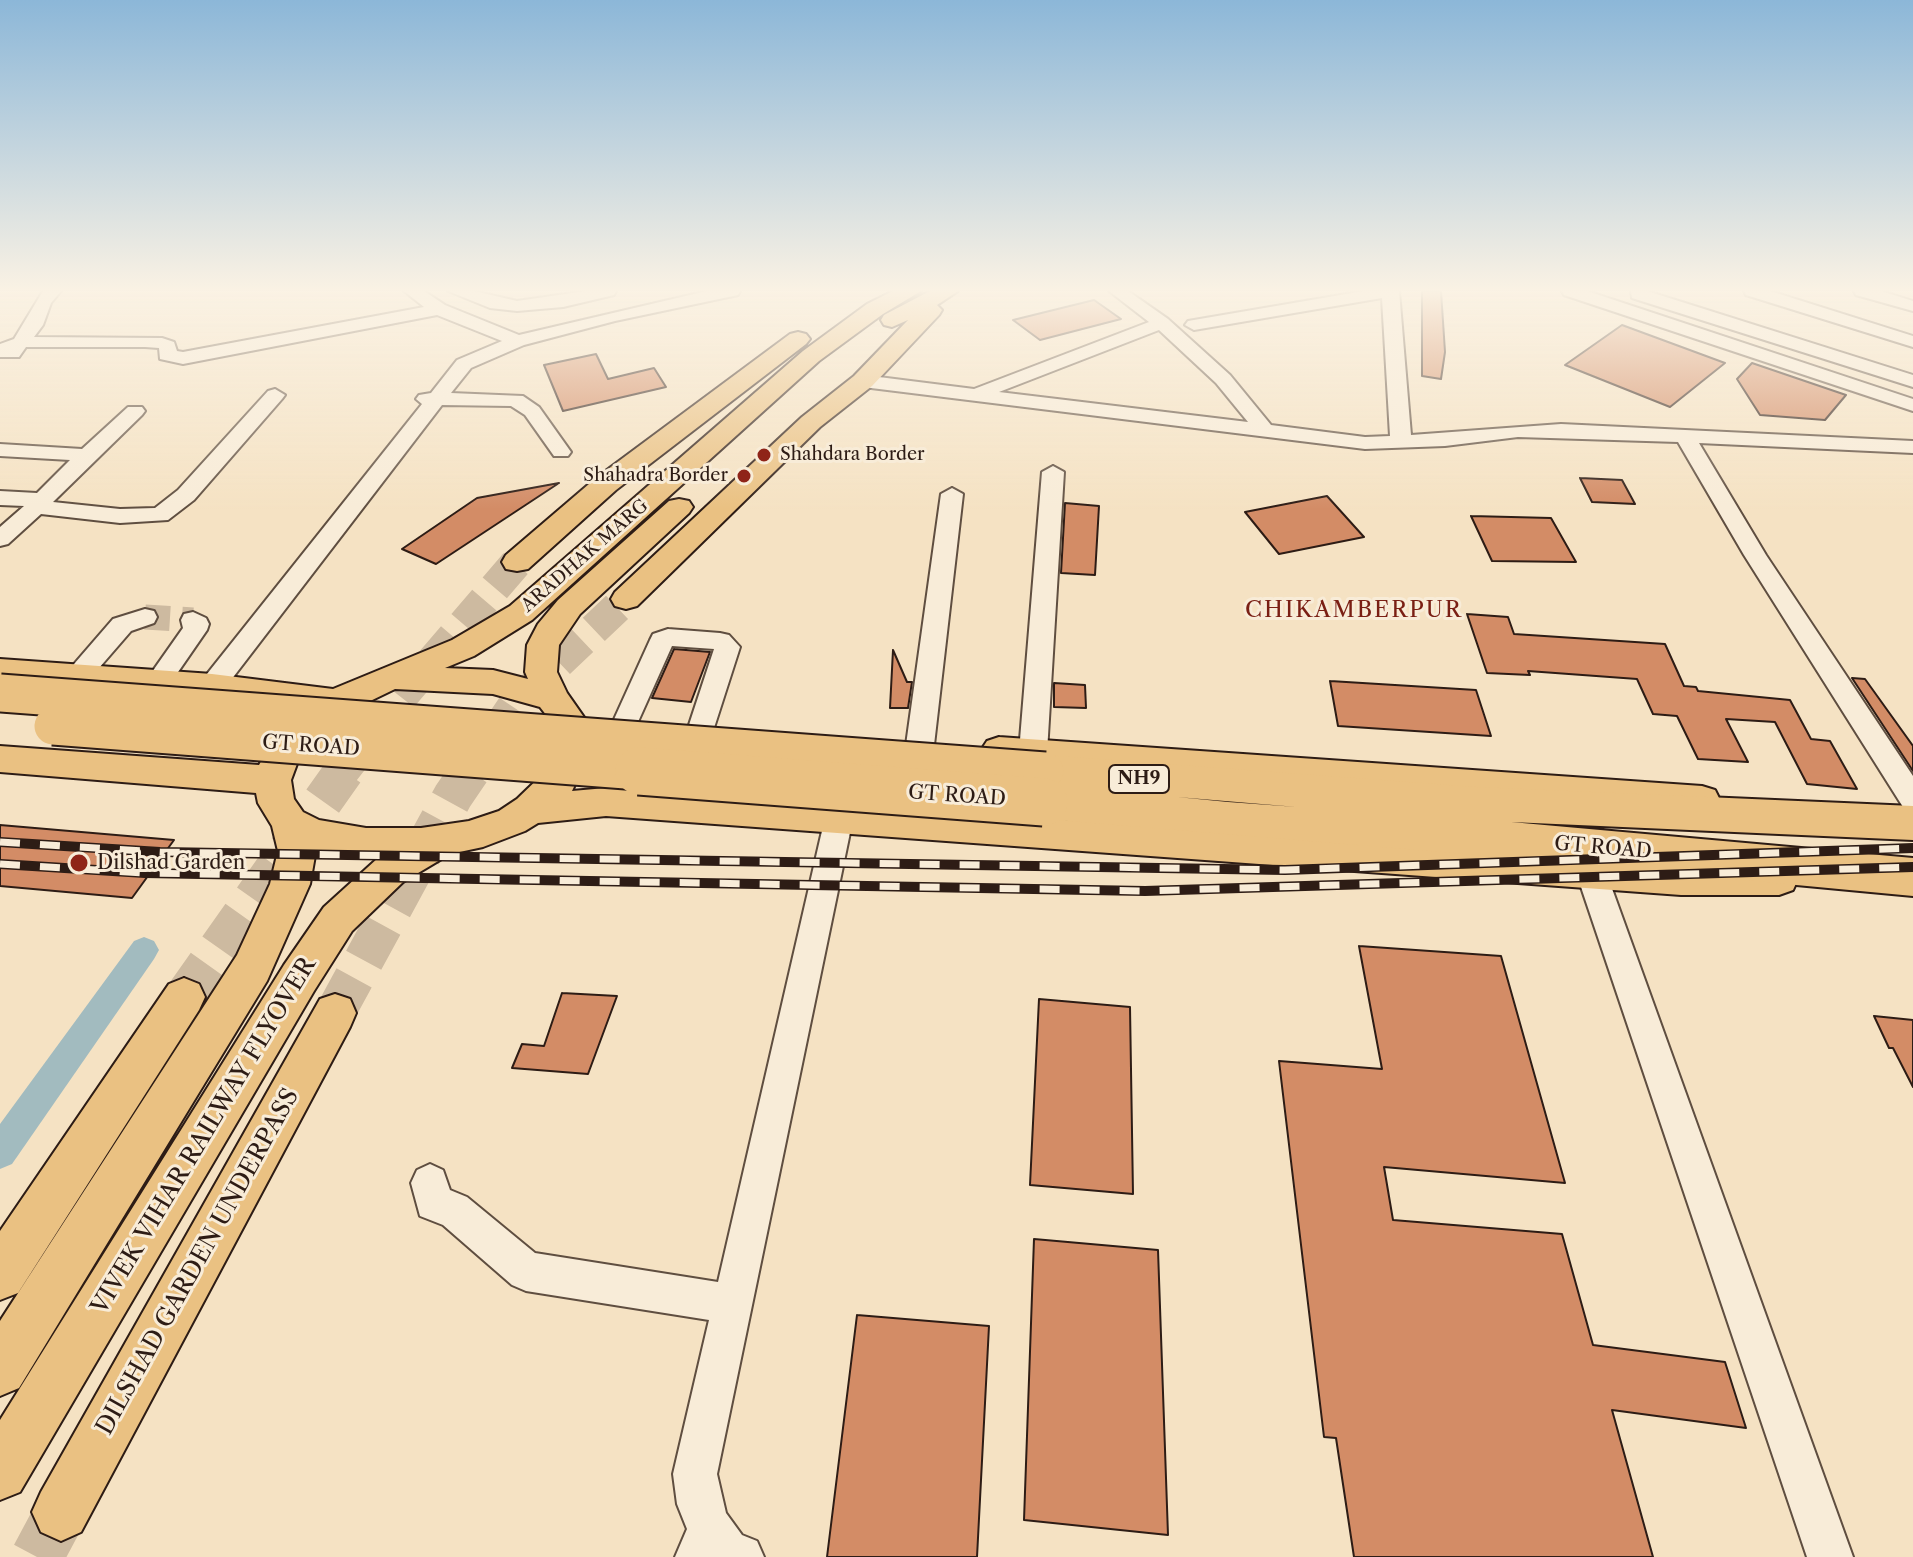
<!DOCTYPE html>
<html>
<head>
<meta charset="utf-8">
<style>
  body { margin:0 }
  canvas { display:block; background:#f5e2c3 }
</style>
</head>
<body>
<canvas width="1913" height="1557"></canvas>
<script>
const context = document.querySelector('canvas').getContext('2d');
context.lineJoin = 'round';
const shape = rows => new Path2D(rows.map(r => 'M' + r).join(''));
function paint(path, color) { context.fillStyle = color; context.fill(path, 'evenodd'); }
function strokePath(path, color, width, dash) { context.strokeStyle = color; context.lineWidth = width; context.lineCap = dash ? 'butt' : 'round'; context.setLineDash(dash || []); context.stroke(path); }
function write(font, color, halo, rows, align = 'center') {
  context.font = font + ' "Libre Caslon Text",serif'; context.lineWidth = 6; context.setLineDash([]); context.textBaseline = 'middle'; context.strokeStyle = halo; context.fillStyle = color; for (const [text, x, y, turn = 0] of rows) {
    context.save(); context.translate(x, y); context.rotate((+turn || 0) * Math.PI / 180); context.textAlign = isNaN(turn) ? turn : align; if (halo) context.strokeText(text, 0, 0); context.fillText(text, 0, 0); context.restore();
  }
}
const canal = shape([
  [144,937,154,941,159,950,154,959,12,1164,0,1169,0,1124,134,941,144,937]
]);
const building = shape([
  [1422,291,1441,291,1445,352,1441,379,1422,376,1422,291],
  [1094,300,1121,319,1040,340,1013,320,1094,300],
  [1622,325,1725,363,1670,407,1565,365,1622,325],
  [596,354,608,379,654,368,666,387,563,411,544,365,596,354],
  [1752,363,1846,395,1825,420,1760,415,1737,379,1752,363],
  [1580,478,1622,480,1635,504,1592,502,1580,478],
  [559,483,436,564,402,549,477,498,559,483],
  [1327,496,1364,537,1279,554,1245,512,1327,496],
  [1065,503,1099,506,1095,575,1061,573,1065,503],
  [1471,516,1551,518,1576,562,1492,561,1471,516],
  [1467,614,1508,617,1514,634,1665,644,1684,686,1696,687,1698,691,1790,700,1811,739,1830,741,1857,789,1807,784,1775,722,1726,719,1748,762,1698,759,1677,716,1653,714,1637,679,1528,671,1530,675,1487,673,1467,614],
  [674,649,710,652,691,702,652,698,674,649],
  [893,650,907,682,912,682,908,708,890,708,893,650],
  [1852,678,1865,679,1913,746,1913,771,1852,678],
  [1330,681,1476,690,1491,736,1338,726,1330,681],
  [1054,683,1085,685,1086,708,1054,707,1054,683],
  [0,825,174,840,132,898,0,886,0,825],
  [1359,946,1501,956,1565,1183,1384,1167,1393,1220,1562,1234,1593,1345,1725,1362,1746,1428,1612,1410,1653,1557,1354,1557,1336,1438,1324,1437,1279,1061,1382,1069,1359,946],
  [562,993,617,996,588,1074,512,1068,522,1044,544,1046,562,993],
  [1039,999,1130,1007,1133,1194,1030,1185,1039,999],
  [1874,1016,1913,1020,1913,1087,1893,1048,1889,1048,1874,1016],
  [1034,1239,1158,1250,1168,1535,1024,1520,1034,1239],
  [857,1315,989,1326,977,1557,827,1557,857,1315]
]);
const minorTunnel = shape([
  [145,617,193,620]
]);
const majorTunnelFar2 = shape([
  [342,773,404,694,517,562],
  [468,773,513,706,626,599]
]);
const majorTunnelFar1 = shape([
  [184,997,344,771],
  [335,1013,453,796,470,771]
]);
const majorTunnel = shape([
  [37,1557,61,1512]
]);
const minor = shape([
  [43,291,61,291,51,303,43,325,34,337,162,338,174,342,177,351,183,352,424,307,404,291,424,291,445,305,519,335,707,291,740,291,738,295,615,321,524,345,471,368,451,393,523,396,539,407,571,452,568,456,554,456,525,415,511,406,442,405,221,693,212,695,203,693,199,686,203,679,422,404,416,399,419,395,431,393,457,360,502,341,437,315,183,364,160,359,159,348,145,347,26,347,19,357,0,357,0,344,14,339,43,291],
  [448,291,474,291,517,301,586,291,616,291,614,295,563,307,517,311,490,308,448,291],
  [1109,291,1128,291,1168,319,1230,375,1271,425,1365,437,1390,436,1382,298,1194,330,1185,325,1188,321,1364,291,1399,291,1411,435,1561,424,1913,441,1913,453,1699,443,1766,555,1913,776,1913,810,1903,807,1744,555,1678,442,1518,437,1445,446,1365,449,863,387,853,381,863,375,974,389,1149,322,1109,291],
  [1159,330,1216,383,1248,422,999,392,1159,330],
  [1562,291,1587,291,1913,399,1913,411,1564,295,1562,291],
  [1631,291,1647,291,1913,375,1913,387,1632,298,1631,291],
  [1744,291,1770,291,1913,336,1913,347,1746,295,1744,291],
  [1854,291,1881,291,1913,301,1913,311,1856,295,1854,291],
  [275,389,285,395,282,399,194,500,168,520,120,523,41,514,8,544,0,546,0,527,24,506,0,505,0,491,37,493,70,460,0,456,0,444,82,449,128,407,142,407,145,411,142,415,53,502,120,509,155,508,178,490,268,391,275,389],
  [1053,466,1064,472,1047,752,1043,759,1033,762,1023,759,1019,752,1042,472,1053,466],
  [952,488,963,494,934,745,930,752,920,755,910,752,906,745,941,494,952,488],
  [145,609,154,611,157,617,154,623,131,631,86,683,77,686,68,683,64,677,68,671,113,619,145,609],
  [193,612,206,618,209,624,207,630,167,688,158,691,149,688,145,682,183,628,181,620,184,614,193,612],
  [668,629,720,633,729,635,740,647,713,731,710,738,700,741,690,738,687,731,714,649,672,646,633,733,624,736,615,733,611,726,650,640,653,634,668,629],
  [839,807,849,810,853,818,717,1474,726,1513,742,1535,757,1541,764,1557,675,1557,687,1529,677,1504,673,1474,709,1320,526,1291,512,1285,443,1225,420,1216,411,1183,417,1170,430,1164,443,1170,450,1190,467,1197,535,1253,718,1282,825,818,829,810,839,807],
  [1591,860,1602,863,1606,872,1853,1557,1807,1557,1576,872,1580,863,1591,860]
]);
const major = shape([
  [893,291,921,291,883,314,819,361,532,620,474,656,445,668,493,670,528,679,525,672,527,645,538,624,558,600,669,501,679,499,689,501,693,507,689,513,580,614,559,645,557,672,567,693,588,723,591,751,572,791,606,788,1681,863,1779,863,1793,868,1798,879,1793,890,1779,895,1681,895,606,816,538,823,525,831,483,847,450,854,403,882,352,931,314,991,20,1492,0,1500,0,1420,284,965,324,907,378,858,316,850,310,884,267,981,19,1388,0,1396,0,1321,237,955,270,884,278,851,272,826,258,803,256,793,0,772,0,746,259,765,276,735,301,709,212,698,0,683,0,659,212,674,333,689,452,640,510,606,803,351,867,304,893,291],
  [395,689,493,694,540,707,554,725,555,751,545,772,517,799,499,811,469,821,421,828,366,828,319,820,303,812,294,799,291,780,301,753,333,719,395,689],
  [930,291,958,291,937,305,942,310,939,315,872,386,820,427,637,606,626,609,615,606,611,599,615,592,802,417,854,376,908,320,892,327,884,325,881,320,884,315,930,291],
  [798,332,806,334,810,339,806,344,616,490,528,569,517,571,506,569,502,562,506,555,596,478,790,334,798,332],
  [999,737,1702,786,1715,790,1720,800,1715,810,1702,814,999,763,987,759,981,750,987,741,999,737],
  [184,978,199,984,205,997,199,1010,18,1293,0,1300,0,1231,169,984,184,978],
  [335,994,350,999,356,1013,350,1027,81,1532,61,1541,41,1532,32,1512,41,1492,320,999,335,994]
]);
const highway = shape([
  [1045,755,1476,787,1913,806,1913,840,1511,822,1913,858,1913,896,1478,855,1044,819,1029,814,1023,802,1029,790,1042,786,1030,782,1024,771,1030,760,1045,755],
  [1177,797,1297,807,1228,802,1177,797]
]);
const rail = shape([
  [0,842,160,852,1285,870,1913,848],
  [0,864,145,873,1145,891,1913,867]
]);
const highwayBridgeFar1 = shape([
  [0,693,1045,771],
  [53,726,665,773]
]);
const highwayBridge = shape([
  [639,771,1044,802]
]);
const markers = [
  [764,455,8,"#8f2418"],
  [744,476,8,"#8f2418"],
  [79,863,10,"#8f2418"]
];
const farPoinames = [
  ["Shahdara Border",780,455],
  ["Shahadra Border",728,476,"right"]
];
const farStreetnames = [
  ["ARADHAK MARG",585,556,-41]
];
const shields = [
  [1139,779,60]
];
const shieldNames = [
  ["NH9",1139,779]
];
const streetNames = [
  ["GT ROAD",311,746,4],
  ["GT ROAD",957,796,4],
  ["GT ROAD",1603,848,5]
];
const poiNames = [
  ["Dilshad Garden",97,863]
];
const neighbourhoodNames = [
  ["CHIKAMBERPUR",1354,611]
];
const nearStreetnames = [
  ["VIVEK VIHAR RAILWAY FLYOVER",204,1136,-59],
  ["DILSHAD GARDEN UNDERPASS",198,1262,-61]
];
paint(canal, '#a2bbbf');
paint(building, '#d38c66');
strokePath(building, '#2d1c15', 2);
strokePath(minorTunnel, '#cdbaa0', 25, [25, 12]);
strokePath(majorTunnelFar2, '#cdbaa0', 32, [32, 16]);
strokePath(majorTunnelFar1, '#cdbaa0', 40, [40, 20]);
strokePath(majorTunnel, '#cdbaa0', 52, [52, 26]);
strokePath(minor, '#5f4e40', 4);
strokePath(major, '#2d1c15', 4);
strokePath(highway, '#2d1c15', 4);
paint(minor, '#f8ecd8');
paint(major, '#eac182');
paint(highway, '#eac182');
strokePath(rail, '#2d1c15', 10);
strokePath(rail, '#f8ecd8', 7, [20]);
strokePath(highwayBridgeFar1, '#2d1c15', 41, []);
strokePath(highwayBridge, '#2d1c15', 51, []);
strokePath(highwayBridgeFar1, '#eac182', 37);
strokePath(highwayBridge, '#eac182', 47);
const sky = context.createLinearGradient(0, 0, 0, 509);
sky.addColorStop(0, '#8cb7d8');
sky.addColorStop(0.57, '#faf2e4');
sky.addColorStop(1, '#faf2e400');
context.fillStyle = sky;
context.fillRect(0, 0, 1913, 509);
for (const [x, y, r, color] of markers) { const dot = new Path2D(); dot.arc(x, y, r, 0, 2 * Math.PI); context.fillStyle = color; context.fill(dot); strokePath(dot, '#f8ecd8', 3); }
write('18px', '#2d1c15', '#f8ecd8', farPoinames, 'left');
write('18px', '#2d1c15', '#f8ecd8', farStreetnames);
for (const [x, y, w] of shields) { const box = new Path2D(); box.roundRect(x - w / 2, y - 14, w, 28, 6); context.fillStyle = '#f8ecd8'; context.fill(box); strokePath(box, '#2d1c15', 2); }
write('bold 18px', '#2d1c15', null, shieldNames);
write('20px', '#2d1c15', '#f8ecd8', streetNames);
write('20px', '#2d1c15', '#f8ecd8', poiNames, 'left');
context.letterSpacing = '2px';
write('22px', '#7a1f14', '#f8ecd8', neighbourhoodNames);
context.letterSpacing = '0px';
write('24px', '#2d1c15', '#f8ecd8', nearStreetnames);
</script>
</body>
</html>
